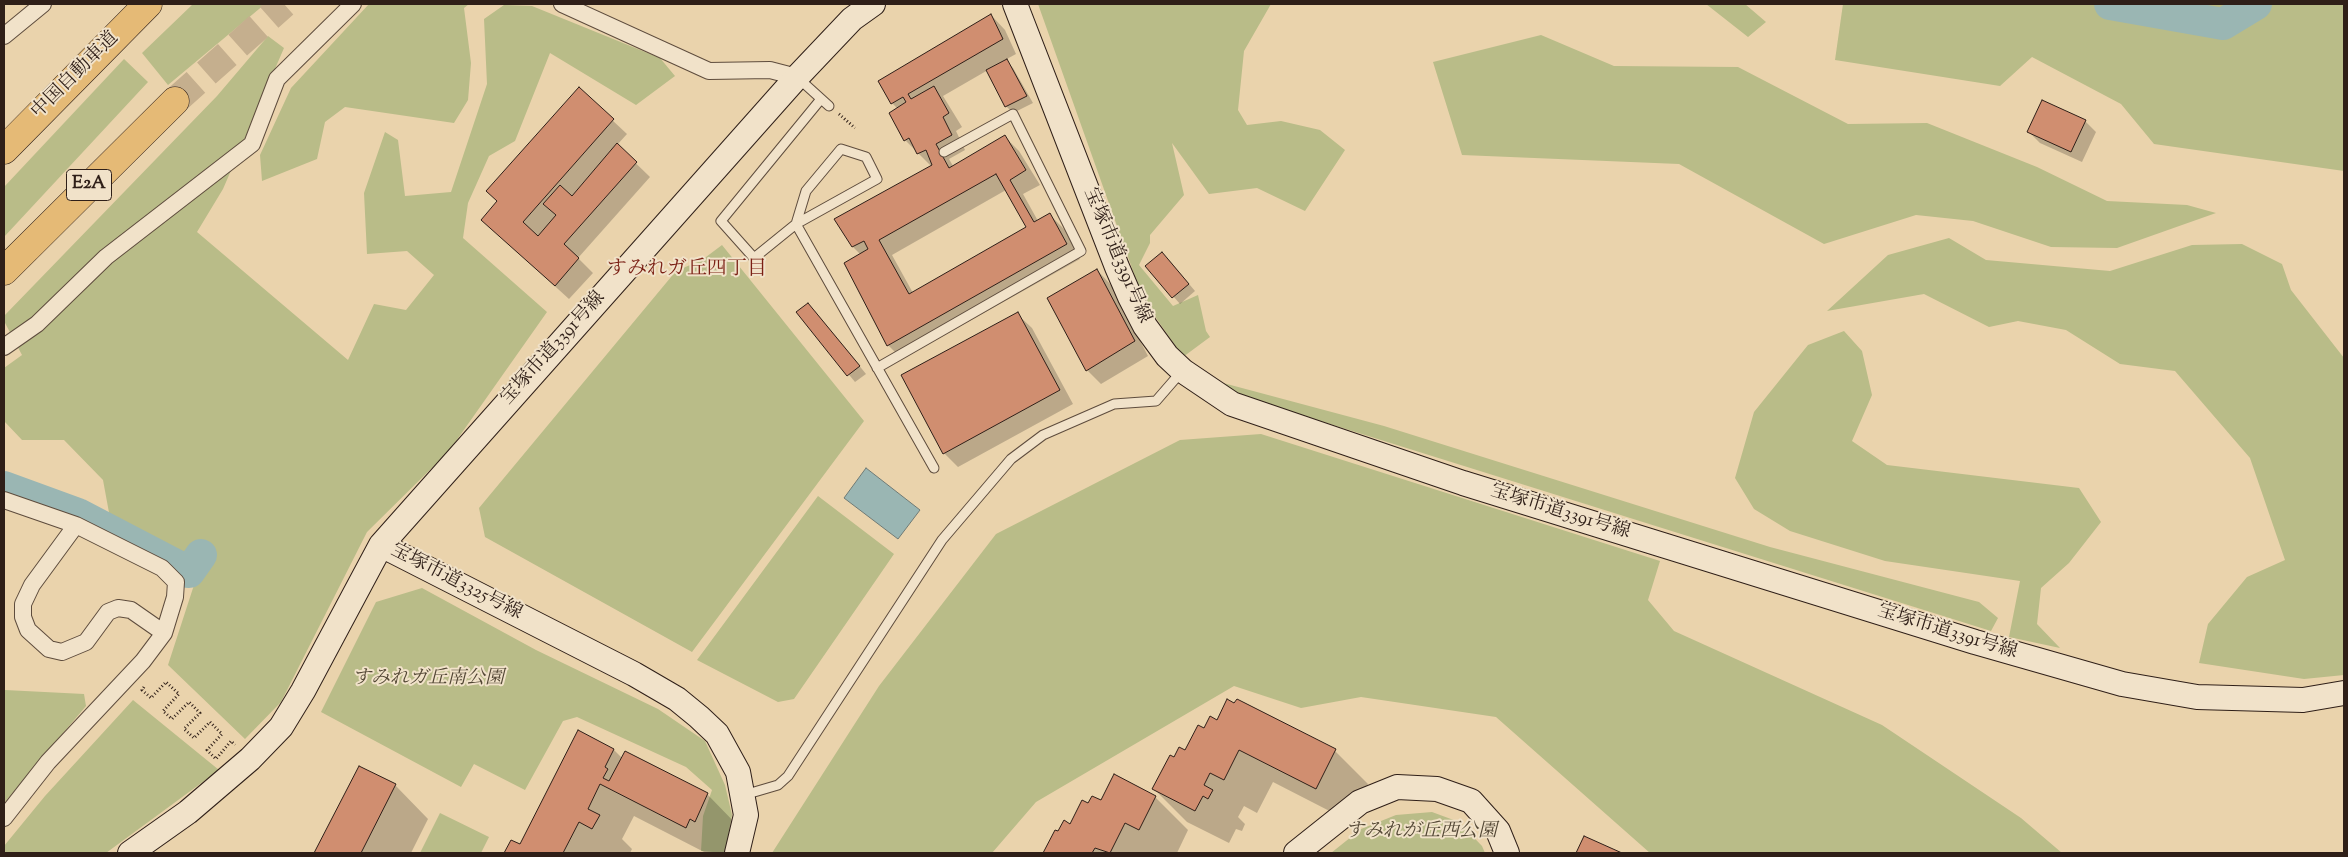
<!DOCTYPE html>
<html>
<head>
<meta charset="utf-8">
<style>
  body { margin:0 }
  #map { position:relative; width:2348px; height:857px; overflow:hidden; background:#ead3ac; font-family:"Sorts Mill Goudy",serif }
  canvas { display:block }
  .frame { position:absolute; inset:0; border:5px solid #2f1f18; pointer-events:none }
</style>
</head>
<body>
<div id="map">
<canvas width="2348" height="857"></canvas>
<div class="frame"></div>
</div>
<script>
const context = document.querySelector('canvas').getContext('2d');
context.lineJoin = 'round';
function paint(path, color) { context.fillStyle = color; context.fill(path, 'evenodd'); }
const shape = rows => new Path2D(rows.map(r => 'M' + r).join(''));
function strokePath(path, color, width, dash) { context.strokeStyle = color; context.lineWidth = width; context.lineCap = dash ? 'butt' : 'round'; context.setLineDash(dash || []); context.stroke(path); }
function write(font, color, halo, rows, align = 'center') {
  context.font = font + ' "Sorts Mill Goudy","Noto Serif JP",serif'; context.lineWidth = 4; context.setLineDash([]); context.textBaseline = 'middle'; context.strokeStyle = halo; context.fillStyle = color; for (const [text, x, y, turn = 0] of rows) {
    context.save(); context.translate(x, y); context.rotate((+turn || 0) * Math.PI / 180); context.textAlign = isNaN(turn) ? turn : align; if (halo) context.strokeText(text, 0, 0); context.fillText(text, 0, 0); context.restore();
  }
}
const green = shape([
  [193,4,265,4,168,85,142,53],
  [369,4,469,4,464,8,471,63,468,100,454,123,345,107,325,122,317,159,262,181,260,155,291,88],
  [1038,4,1271,4,1244,51,1238,110,1247,125,1281,121,1320,130,1345,150,1305,211,1257,188,1209,194,1172,143,1184,195,1150,235,1150,243,1139,265,1173,306,1198,295,1206,331,1210,337,1183,357,1143,299],
  [1706,4,1745,4,1766,22,1748,37],
  [1843,4,2344,4,2344,171,2154,144,2121,104,2032,57,2000,86,1835,60],
  [504,5,532,6,660,58,675,76,636,105,550,53,515,141,489,156,468,203,463,238,547,312,449,451,367,532,281,702,245,739,168,665,194,585,176,554,110,518,103,480,64,440,22,440,4,421,4,368,22,355,4,321,4,316,217,96,268,36,284,48,223,189,197,232,348,360,374,304,406,310,434,275,407,251,367,254,364,193,385,132,398,140,405,196,451,192,487,84,484,19],
  [1541,35,1614,66,1738,67,1848,124,1927,123,2037,167,2107,201,2187,205,2216,213,2117,248,2051,247,1973,221,1916,215,1824,244,1679,164,1462,155,1433,62],
  [124,59,148,82,4,237,4,187],
  [1949,238,1986,260,2110,271,2192,245,2242,244,2282,264,2291,290,2344,358,2344,675,2304,679,2199,663,2208,624,2247,577,2285,560,2250,458,2175,371,2120,364,2066,330,2018,321,1989,327,1924,294,1827,311,1888,255],
  [722,245,864,421,692,652,485,537,479,508,676,271,702,260],
  [1844,331,1862,351,1872,395,1852,441,1887,465,2079,488,2101,522,2069,563,2041,588,2037,624,2060,648,2009,637,2020,581,1885,561,1790,531,1754,509,1735,478,1754,412,1808,345],
  [1212,380,1384,426,1770,547,1979,602,1998,618,1991,631,1250,399],
  [1261,434,1660,561,1648,600,1674,631,1882,725,2021,818,2062,853,1650,853,1496,717,1361,697,1301,708,1234,686,1036,802,992,853,772,853,879,686,996,534,1180,440],
  [818,496,894,554,794,699,778,702,697,660],
  [422,588,536,650,658,709,705,741,725,785,732,815,725,853,701,851,703,816,712,790,686,767,577,717,563,721,525,790,474,764,461,787,321,712,376,602],
  [5,690,84,694,86,706,4,803],
  [133,700,219,770,106,853,4,853,4,846,45,796],
  [1432,812,1459,822,1482,846,1485,853,1331,853,1361,829,1396,815],
  [440,813,489,837,481,853,420,853]
]);
const water = shape([
  [866,468,920,510,898,539,844,498,866,468]
]);
const shadow = shape([
  [991,15,1005,30,1016,54,1005,60,1013,68,1033,103,1013,113,1006,106,988,70,943,96,962,127,956,131,965,150,949,159,953,166,1005,137,1019,151,1040,185,1023,194,1038,221,1050,215,1064,229,1080,259,902,359,888,345,861,255,853,247,932,167,905,140,898,109,892,103],
  [1006,190,1028,228,913,293,892,255],
  [579,89,627,134,617,145,650,177,578,258,593,273,569,299,482,220,498,202],
  [2085,121,2096,132,2082,162,2040,143,2029,132],
  [1169,260,1195,291,1180,304,1147,266],
  [1097,270,1111,285,1148,356,1101,384,1087,370],
  [815,311,866,374,855,382,798,313],
  [1017,314,1032,328,1073,404,958,467,944,453],
  [1217,722,1335,751,1368,784,1349,821,1273,782,1257,813,1244,806,1238,817,1245,824,1242,831,1236,829,1229,843,1187,822,1154,789,1174,759,1185,752,1204,730],
  [579,732,614,750,622,758,707,794,740,828,727,853,706,853,634,816,622,839,632,849,630,853,505,853,512,841,521,846],
  [360,767,395,785,428,819,411,853,316,853],
  [1155,797,1188,830,1177,853,1045,853,1056,832,1059,833,1071,825,1088,805]
]);
const river = shape([
  [2110,4,2223,24,2256,4],
  [4,487,78,514,189,572,201,555]
]);
const building = shape([
  [991,14,1003,39,908,94,911,99,934,86,949,113,943,117,952,135,936,144,949,168,1005,135,1026,170,1010,180,1034,222,1050,213,1067,244,887,346,844,263,868,249,864,241,852,247,834,219,932,165,926,150,917,154,909,138,904,141,889,113,906,102,903,97,891,104,878,81,991,14],
  [996,174,1026,227,909,294,879,240,996,174],
  [1007,59,1027,96,1005,107,986,70,1007,59],
  [579,87,614,119,523,222,538,236,556,215,543,204,560,185,572,196,617,143,637,162,564,244,579,258,555,286,481,220,497,201,486,191,579,87],
  [2042,100,2086,120,2071,152,2027,132,2042,100],
  [1162,252,1189,284,1172,298,1145,266,1162,252],
  [1097,269,1135,341,1086,371,1047,298,1097,269],
  [808,303,860,366,847,376,796,312,808,303],
  [1018,312,1060,390,943,454,901,375,1018,312],
  [1227,699,1234,703,1237,699,1336,749,1316,789,1239,750,1224,780,1210,773,1204,785,1213,790,1208,799,1203,796,1195,811,1152,789,1170,755,1174,757,1179,747,1185,750,1198,725,1204,728,1210,716,1217,720,1227,699],
  [578,730,614,749,605,767,608,769,603,778,609,781,625,751,708,793,695,822,690,819,686,828,600,784,588,809,600,815,592,829,579,822,563,853,504,853,511,840,520,844,578,730],
  [359,766,396,784,361,853,314,853,359,766],
  [1114,774,1156,796,1139,830,1125,823,1110,853,1095,848,1092,853,1043,853,1055,830,1058,831,1064,820,1070,824,1082,800,1088,803,1092,796,1101,800,1114,774],
  [1584,836,1622,853,1576,853,1584,836]
]);
const highwayTunnel = shape([
  [175,101,284,4]
]);
const path = shape([
  [839,114,855,128],
  [144,687,142,690,151,698,166,682,179,694,163,711,172,719,189,702,200,713,184,729,194,738,210,722,222,734,207,750,216,759,231,741,235,745]
]);
const lane = shape([
  [797,77,829,106],
  [821,99,721,221,754,258,796,224,806,191,841,149,866,157,877,179,796,224,934,468],
  [877,368,1081,251,1013,114,944,152],
  [744,795,778,785,788,776,942,540,1011,459,1043,435,1114,404,1156,401,1182,371]
]);
const street = shape([
  [562,4,709,71,770,70,797,77],
  [4,36,43,4],
  [4,347,37,324,106,257,252,144,277,79,353,4],
  [4,500,76,525,162,568,176,582,175,597,164,633,143,661,48,762,4,818],
  [76,525,32,585,23,604,23,617,28,630,49,649,62,652,86,642,108,612,118,608,131,610,164,633]
]);
const secondary = shape([
  [1015,4,1117,267,1130,297,1145,326,1167,356,1183,371,1232,404,1463,483,1975,642,2122,684,2197,697,2303,700,2344,693],
  [381,545,797,77,852,19,873,4],
  [130,853,188,812,250,759,281,727,303,691,381,545,634,674,677,699,699,717,717,734,738,772,746,815,737,853],
  [1296,853,1360,802,1397,787,1437,789,1471,801,1498,831,1507,853]
]);
const highway = shape([
  [4,150,148,4],
  [4,271,175,101]
]);
const shields = [
  [89,185,45]
];
const shieldNames = [
  ["E2A",89,185]
];
const streetNames = [
  ["中国自動車道",76,76,-45],
  ["宝塚市道3391号線",1116,256,67],
  ["宝塚市道3391号線",554,349,-48],
  ["宝塚市道3391号線",1560,513,17],
  ["宝塚市道3325号線",456,583,27],
  ["宝塚市道3391号線",1947,633,17]
];
const parkNames = [
  ["すみれガ丘南公園",428,680],
  ["すみれが丘西公園",1421,833]
];
const neighbourhoodNames = [
  ["すみれガ丘四丁目",687,271]
];
paint(green, '#b9bc88');
paint(water, '#9ab6b3');
strokePath(water, '#6f7a75', 1);
paint(shadow, '#0003');
strokePath(river, '#9ab6b3', 32);
paint(building, '#d08e70');
strokePath(building, '#2f1f18', 1);
strokePath(highwayTunnel, '#c5af8e', 28, [28, 14]);
strokePath(lane, '#5e4c3d', 11);
strokePath(street, '#5e4c3d', 18);
strokePath(secondary, '#2f1f18', 26);
strokePath(highway, '#2f1f18', 29);
strokePath(path, '#2f1f18', 3, [1, 2.5]);
strokePath(lane, '#f1e2c9', 9);
strokePath(street, '#f1e2c9', 16);
strokePath(secondary, '#f1e2c9', 24);
strokePath(highway, '#e5ba76', 28);
for (const [x, y, w] of shields) { const box = new Path2D(); box.roundRect(x - w / 2, y - 15.5, w, 31, 4); context.fillStyle = '#f1e2c9'; context.fill(box); strokePath(box, '#2f1f18', 1); }
write('bold 18px', '#2f1f18', null, shieldNames);
write('19px', '#2f1f18', '#f1e2c9', streetNames);
write('italic 19px', '#524634', '#f1e2c9', parkNames);
write('20px', '#7a1f14', '#f1e2c9', neighbourhoodNames);
</script>
</body>
</html>
